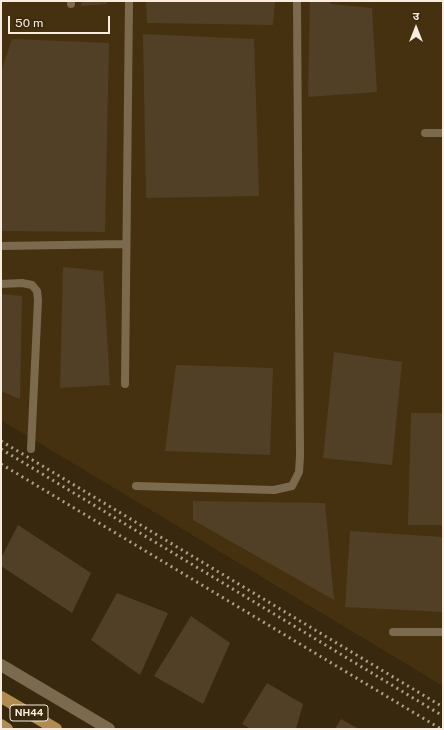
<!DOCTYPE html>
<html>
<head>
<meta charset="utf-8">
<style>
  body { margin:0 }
  #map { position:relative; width:444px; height:730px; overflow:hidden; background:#38280e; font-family:"Public Sans","Noto Sans Devanagari",sans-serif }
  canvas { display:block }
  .frame { position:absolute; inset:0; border:2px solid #f7ecdd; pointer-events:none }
  .north { position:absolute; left:396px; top:8px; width:40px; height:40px; -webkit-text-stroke:3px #38280e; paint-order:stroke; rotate:0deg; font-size:11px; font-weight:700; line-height:16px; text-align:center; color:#f7ecdd }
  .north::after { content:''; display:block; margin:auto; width:14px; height:18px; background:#f7ecdd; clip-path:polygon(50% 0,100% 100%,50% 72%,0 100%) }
  .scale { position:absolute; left:8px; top:16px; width:102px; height:18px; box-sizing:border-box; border:2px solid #f7ecdd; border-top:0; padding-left:5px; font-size:12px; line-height:14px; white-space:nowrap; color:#f7ecdd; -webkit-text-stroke:3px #38280e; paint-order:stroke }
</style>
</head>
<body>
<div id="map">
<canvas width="444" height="730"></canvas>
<div class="frame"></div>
<div class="north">उ</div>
<div class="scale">50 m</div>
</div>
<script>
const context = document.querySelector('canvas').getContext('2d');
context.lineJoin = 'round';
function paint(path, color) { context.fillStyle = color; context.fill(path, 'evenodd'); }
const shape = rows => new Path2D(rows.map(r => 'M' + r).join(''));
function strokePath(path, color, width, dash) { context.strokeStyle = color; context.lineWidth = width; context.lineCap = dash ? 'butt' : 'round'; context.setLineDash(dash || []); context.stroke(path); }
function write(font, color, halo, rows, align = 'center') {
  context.font = font + ' "Public Sans",sans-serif'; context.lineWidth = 4; context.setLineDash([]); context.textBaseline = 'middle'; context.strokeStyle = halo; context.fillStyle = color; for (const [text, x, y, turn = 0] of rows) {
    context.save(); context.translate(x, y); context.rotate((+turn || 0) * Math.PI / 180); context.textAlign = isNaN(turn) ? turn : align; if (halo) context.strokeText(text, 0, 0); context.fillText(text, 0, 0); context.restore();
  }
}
const built = shape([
  [1,1,443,1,443,686,1,420]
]);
const building = shape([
  [82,1,107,1,107,4,81,6],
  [146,1,275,1,273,25,147,23],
  [310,1,330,1,330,4,372,8,377,92,308,97],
  [143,34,254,39,259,196,146,198],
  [12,39,109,43,105,232,1,231,1,72],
  [63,267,103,271,110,385,60,388],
  [1,294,22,296,20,399,1,391],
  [334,352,402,362,392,465,323,458],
  [176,365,273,368,270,455,165,451],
  [411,413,443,413,443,525,408,525],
  [193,501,325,503,334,600,193,520],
  [18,525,91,573,72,613,1,566,1,558],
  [350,531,443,537,443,612,345,607],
  [117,593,168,613,140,675,91,640],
  [191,616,230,643,203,704,154,676],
  [267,683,303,704,296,729,251,729,242,724],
  [341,719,359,729,335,729]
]);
const service = shape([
  [71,4,71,1],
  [425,133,443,133],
  [1,246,126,244],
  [1,284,22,283,32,285,37,291,38,300,31,449],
  [125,384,129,1],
  [136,486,274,490,292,486,299,472,300,456,297,1],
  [393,632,443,632]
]);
const tertiary = shape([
  [1,665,109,729]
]);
const trunk = shape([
  [1,697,56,729],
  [1,725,7,729]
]);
const rail = shape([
  [1,441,443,707],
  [1,449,443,716],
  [1,464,441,729]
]);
const shields = [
  [29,713,38]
];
const shieldNames = [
  ["NH44",29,713]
];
paint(built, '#45310f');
paint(building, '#514026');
strokePath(service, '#7c6a4f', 8);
strokePath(tertiary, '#7c6a4f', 12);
strokePath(trunk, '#b08b52', 12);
strokePath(rail, '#ac9f8c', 3, [2, 4]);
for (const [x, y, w] of shields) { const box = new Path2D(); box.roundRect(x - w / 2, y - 8, w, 16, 3); context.fillStyle = '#38280e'; context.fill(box); strokePath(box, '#f7ecdd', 1); }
write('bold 10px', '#f7ecdd', null, shieldNames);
</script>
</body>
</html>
